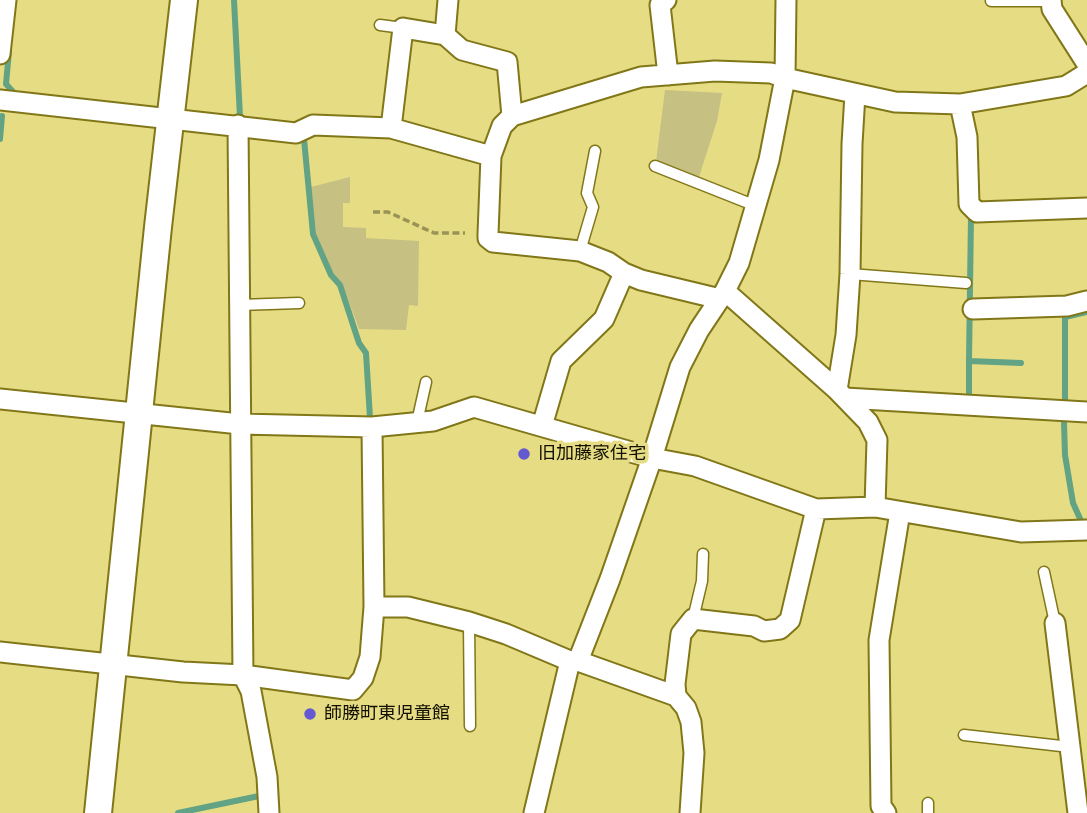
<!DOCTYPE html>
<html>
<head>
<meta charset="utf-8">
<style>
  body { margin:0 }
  canvas { display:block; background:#e5dc84 }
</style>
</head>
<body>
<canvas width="1087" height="813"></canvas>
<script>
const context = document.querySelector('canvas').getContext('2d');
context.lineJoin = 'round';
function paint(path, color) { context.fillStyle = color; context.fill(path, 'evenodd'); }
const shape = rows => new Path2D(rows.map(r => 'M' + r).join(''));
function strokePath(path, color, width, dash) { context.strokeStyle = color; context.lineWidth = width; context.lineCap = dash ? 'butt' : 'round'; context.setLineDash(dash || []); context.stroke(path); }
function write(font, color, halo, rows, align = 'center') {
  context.font = font + ' "Roboto Serif","Noto Sans JP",serif'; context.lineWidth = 7; context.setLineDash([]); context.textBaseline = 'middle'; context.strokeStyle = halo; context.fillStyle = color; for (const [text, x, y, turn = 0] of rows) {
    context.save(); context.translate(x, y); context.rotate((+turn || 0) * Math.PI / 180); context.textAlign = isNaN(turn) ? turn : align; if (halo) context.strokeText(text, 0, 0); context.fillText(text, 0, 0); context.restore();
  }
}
const green = shape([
  [665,90,722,93,717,121,698,180,656,162],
  [350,177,350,203,343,203,343,227,366,228,366,238,419,241,418,306,409,305,406,330,359,329,342,283,333,273,316,233,311,187]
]);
const stream = shape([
  [234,0,240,117],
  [9,51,6,84,15,94,21,94],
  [0,139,2,116],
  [304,139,313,234,331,275,340,285,359,343,366,353,370,418],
  [971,215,969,361,1021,363],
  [969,399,969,361],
  [1065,407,1065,317,1087,312],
  [1064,423,1065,455,1073,503,1082,523],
  [178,813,259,796]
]);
const path = shape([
  [373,212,388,212,434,233,465,233]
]);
const lane = shape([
  [991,1,1051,1],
  [380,25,403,28],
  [655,166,756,206],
  [580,251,593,207,587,193,595,151],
  [850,274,966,283],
  [239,305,299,303],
  [417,422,426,382],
  [1044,572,1055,623],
  [693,619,702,581,703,554],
  [469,622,470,726],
  [964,735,1070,747],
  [928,803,928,813]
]);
const street = shape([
  [666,0,660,5,668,75],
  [1051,0,1052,9,1087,64],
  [445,35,448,0],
  [0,54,6,0],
  [0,100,296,133,313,125,391,128,491,156],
  [960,104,967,137,969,204,977,212,1087,208],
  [238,125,243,675,251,691,267,777,269,813],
  [391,128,403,28,445,35,462,50,507,62,512,116],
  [725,291,837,390,868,422,877,440,875,507],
  [720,299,641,280,624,273,608,262,580,251,493,242,488,238,488,234,491,156,502,126,512,116,641,77,715,71,771,73,785,78,895,102,960,104,1066,86,1087,73],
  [973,309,1067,306,1087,301],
  [837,390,846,335,850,274,852,144,855,94],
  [845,398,1087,412],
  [0,399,240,424,372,427,433,421,474,407,652,458,695,466,816,509,875,507,1021,532,1087,530],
  [542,426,561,361,604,319,624,273],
  [374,607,408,607,469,622,506,634,570,661,578,661,610,579,652,458,680,367,699,330,725,291,739,263,769,160,785,78,786,0],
  [1055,623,1078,813],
  [0,652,183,672,243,675,353,690,363,678,370,657,374,607,372,427],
  [578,661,676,696,686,708,691,722,694,753,690,813],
  [676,696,675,684,681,634,693,619,754,626,764,631,780,629,790,620,816,509],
  [534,813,570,661],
  [886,813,881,806,879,640,900,512]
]);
const secondary = shape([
  [98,813,158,227,184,0]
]);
const markers = [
  [524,454,7,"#6559d2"],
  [310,714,7,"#6559d2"]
];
const poiNames = [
  ["旧加藤家住宅",538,454],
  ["師勝町東児童館",324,714]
];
paint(green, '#c6c083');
strokePath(stream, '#61a384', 6);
strokePath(lane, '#817718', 13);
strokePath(street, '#817718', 23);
strokePath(secondary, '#817718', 30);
strokePath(path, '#999355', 3.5, [7, 3.5]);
strokePath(lane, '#fff', 10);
strokePath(street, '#fff', 19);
strokePath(secondary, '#fff', 26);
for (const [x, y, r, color] of markers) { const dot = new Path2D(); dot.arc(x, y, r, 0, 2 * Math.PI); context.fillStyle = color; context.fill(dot); strokePath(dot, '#e5dc84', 2.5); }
write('18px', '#120f00', '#e5dc84', poiNames, 'left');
</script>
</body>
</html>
